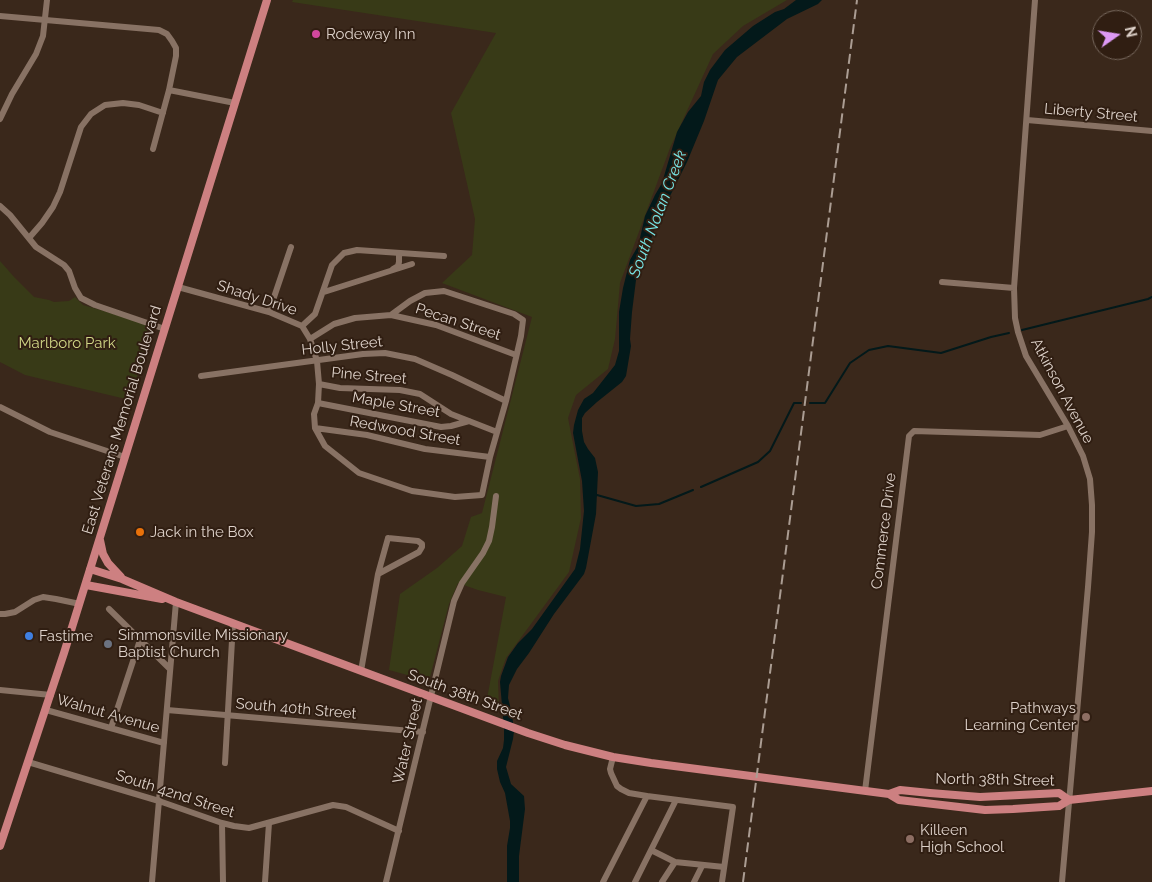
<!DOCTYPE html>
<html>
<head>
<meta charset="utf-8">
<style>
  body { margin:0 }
  #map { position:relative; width:1152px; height:882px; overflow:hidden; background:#3a281b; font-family:Raleway,sans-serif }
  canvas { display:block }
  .north { position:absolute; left:1092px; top:10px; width:50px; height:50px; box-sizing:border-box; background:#301e12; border:1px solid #75665b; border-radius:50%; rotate:77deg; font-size:14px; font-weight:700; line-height:20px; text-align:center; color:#ddd1c9 }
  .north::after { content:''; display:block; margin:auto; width:18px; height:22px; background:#dd99f4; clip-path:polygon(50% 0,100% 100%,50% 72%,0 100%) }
</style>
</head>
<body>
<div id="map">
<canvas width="1152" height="882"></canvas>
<div class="north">N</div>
</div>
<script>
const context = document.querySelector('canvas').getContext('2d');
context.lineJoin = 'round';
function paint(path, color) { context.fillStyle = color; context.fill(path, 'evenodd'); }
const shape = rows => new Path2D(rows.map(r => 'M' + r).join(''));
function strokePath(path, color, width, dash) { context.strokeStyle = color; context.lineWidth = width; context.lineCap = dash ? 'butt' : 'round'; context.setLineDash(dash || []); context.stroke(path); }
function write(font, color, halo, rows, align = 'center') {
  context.font = font + ' Raleway,sans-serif'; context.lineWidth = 4; context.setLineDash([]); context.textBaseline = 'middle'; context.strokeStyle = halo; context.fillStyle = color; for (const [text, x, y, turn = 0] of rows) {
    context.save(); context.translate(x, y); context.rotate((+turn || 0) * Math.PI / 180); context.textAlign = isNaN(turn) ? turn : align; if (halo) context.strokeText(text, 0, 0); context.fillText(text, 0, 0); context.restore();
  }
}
const green = shape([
  [293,0,787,0,743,26,713,54,670,148,620,283,615,339,608,369,576,395,568,418,580,479,581,518,569,572,506,658,498,681,499,709,486,704,506,597,478,590,458,583,449,604,429,681,389,670,400,594,437,568,462,546,471,517,482,513,532,317,442,283,472,255,475,219,451,113,496,33,292,2],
  [0,261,15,278,34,297,49,300,54,302,69,301,75,297,83,305,152,325,130,400,25,375,0,362]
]);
const water = shape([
  [796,0,822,0,818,4,787,19,737,57,718,80,704,121,687,162,658,220,636,280,632,312,630,339,631,346,626,376,622,382,597,402,585,413,582,418,582,431,584,442,588,449,595,458,598,472,596,514,586,568,584,574,554,614,529,653,517,669,509,685,508,698,512,714,514,731,513,739,506,767,511,784,524,796,525,809,519,856,519,882,507,882,507,846,510,828,510,821,505,793,500,782,497,769,497,761,503,748,504,740,504,729,500,682,501,676,508,657,518,643,532,629,575,569,580,549,584,511,582,481,573,433,574,425,578,410,584,399,593,393,615,365,619,351,619,312,623,288,630,260,638,246,640,238,645,216,655,195,662,183,677,132,688,112,701,96,704,82,710,70,725,50,753,26,775,12,784,9]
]);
const stream = shape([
  [1022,330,1148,299,1152,297],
  [810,403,825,403,850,363,869,350,888,346,941,353,991,337,1009,333],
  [701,487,758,462,770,451,794,403,801,403],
  [597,495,636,506,659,504,693,490]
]);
const minor = shape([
  [1035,0,1014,288,1015,318,1018,332,1026,356,1068,426,1083,456,1090,479,1092,505,1092,532,1088,587,1062,882],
  [0,16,159,30,167,34,172,41,176,48,176,56,169,90,153,149],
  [169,90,235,103],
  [0,119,12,94,36,54,43,36,47,0],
  [1027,120,1152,131],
  [0,206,10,215,36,247,64,265,69,271,75,288,81,298,95,305,165,329],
  [29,238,42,223,53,207,60,192,81,127,91,114,105,105,123,103,139,105,163,113],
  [393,269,398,266,399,262,399,253],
  [942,282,1014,288],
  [178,287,269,312,302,326,310,339,317,361,319,384,318,403,314,414,315,428,325,446,359,473,412,491,455,497,482,495,490,457,506,401,521,336,523,320,514,314,444,291,425,293,410,301,391,315,355,318,334,324,310,339],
  [324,292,412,264],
  [269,312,291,247],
  [391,315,436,325,516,355],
  [302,326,315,314,332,265,344,253,357,250,444,256],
  [201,376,363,354,385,353,415,359,452,375,506,401],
  [319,384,340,388,400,390,420,394,451,414,497,432],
  [318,403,441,427,451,426,469,421],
  [0,407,50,432,125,457],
  [315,428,367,435,425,449,490,457],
  [388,538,418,541,422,544,422,547,419,552,378,574,388,538],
  [109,609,170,669],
  [0,614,5,614,15,612,34,600,43,597,56,599,80,604],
  [361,671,378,574],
  [0,690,51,695],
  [46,710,164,743],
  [167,710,423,732],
  [111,728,140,640],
  [28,762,159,801,222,823,234,826,249,828,333,805,346,807,399,831],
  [225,763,233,623],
  [865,791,909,436,914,431,1040,435,1068,426],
  [647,796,733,807,722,882],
  [222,823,223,882],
  [651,850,675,862,724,867],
  [152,882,176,602],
  [265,882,269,823],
  [386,882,454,601,462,583,483,553,489,541,492,527,496,496],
  [603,882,647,796,629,793,621,789,617,786,611,773,610,769,613,757],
  [635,882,676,800],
  [662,882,675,862],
  [694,882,702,866]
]);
const major = shape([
  [100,540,103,554,108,563,121,577],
  [90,569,122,579,176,602,528,733,565,745,613,757,651,763,889,794,899,800,985,810,1013,809,1059,806,1069,800,1152,791],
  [86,585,162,599],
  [889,794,900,790,930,793,980,797,1059,793,1069,800],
  [0,846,64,653,267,0]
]);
const rail = shape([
  [743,882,857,0]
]);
const markers = [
  [316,34,5,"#d1479c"],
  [140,532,5,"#e8710a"],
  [29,636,5,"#3f7fe0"],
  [108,644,5,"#6b7280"],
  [1086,717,5,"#8d6e63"],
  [910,839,5,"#8d6e63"]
];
const poiNames = [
  ["Rodeway Inn",326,34],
  ["Jack in the Box",150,532],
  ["Simmonsville Missionary",118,635],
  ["Baptist Church",118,652],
  ["Fastime",39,636],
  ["Pathways",1076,708,"right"],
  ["Learning Center",1076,725,"right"],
  ["Killeen",920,830],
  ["High School",920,847]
];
const streetNames = [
  ["Liberty Street",1091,113,5],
  ["Shady Drive",257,298,18],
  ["Pecan Street",458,322,18],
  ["Holly Street",342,346,-6],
  ["Pine Street",369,376,5],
  ["Atkinson Avenue",1062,391,62],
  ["Maple Street",396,405,10],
  ["East Veterans Memorial Boulevard",122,420,-73],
  ["Redwood Street",405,431,10],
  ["Commerce Drive",884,531,-83],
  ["South 38th Street",465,695,20],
  ["South 40th Street",296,709,5],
  ["Walnut Avenue",108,714,16],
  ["Water Street",408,741,-77],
  ["North 38th Street",995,780,1],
  ["South 42nd Street",175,794,18]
];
const parkNames = [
  ["Marlboro Park",67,343]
];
const waterNames = [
  ["South Nolan Creek",658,214,-69]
];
paint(green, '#383a17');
paint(water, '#03191a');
strokePath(stream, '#03191a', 2);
strokePath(minor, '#887264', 6);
strokePath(major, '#cd8081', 8);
strokePath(rail, '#ab9d93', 2, [10, 5]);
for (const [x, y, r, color] of markers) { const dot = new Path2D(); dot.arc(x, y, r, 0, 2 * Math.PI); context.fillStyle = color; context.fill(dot); strokePath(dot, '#301e12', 2); }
write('15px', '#ddd1c9', '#301e12', poiNames, 'left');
write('15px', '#ddd1c9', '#301e12', streetNames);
write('15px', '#d0d686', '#301e12', parkNames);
write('italic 16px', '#78e8e9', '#301e12', waterNames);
</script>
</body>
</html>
